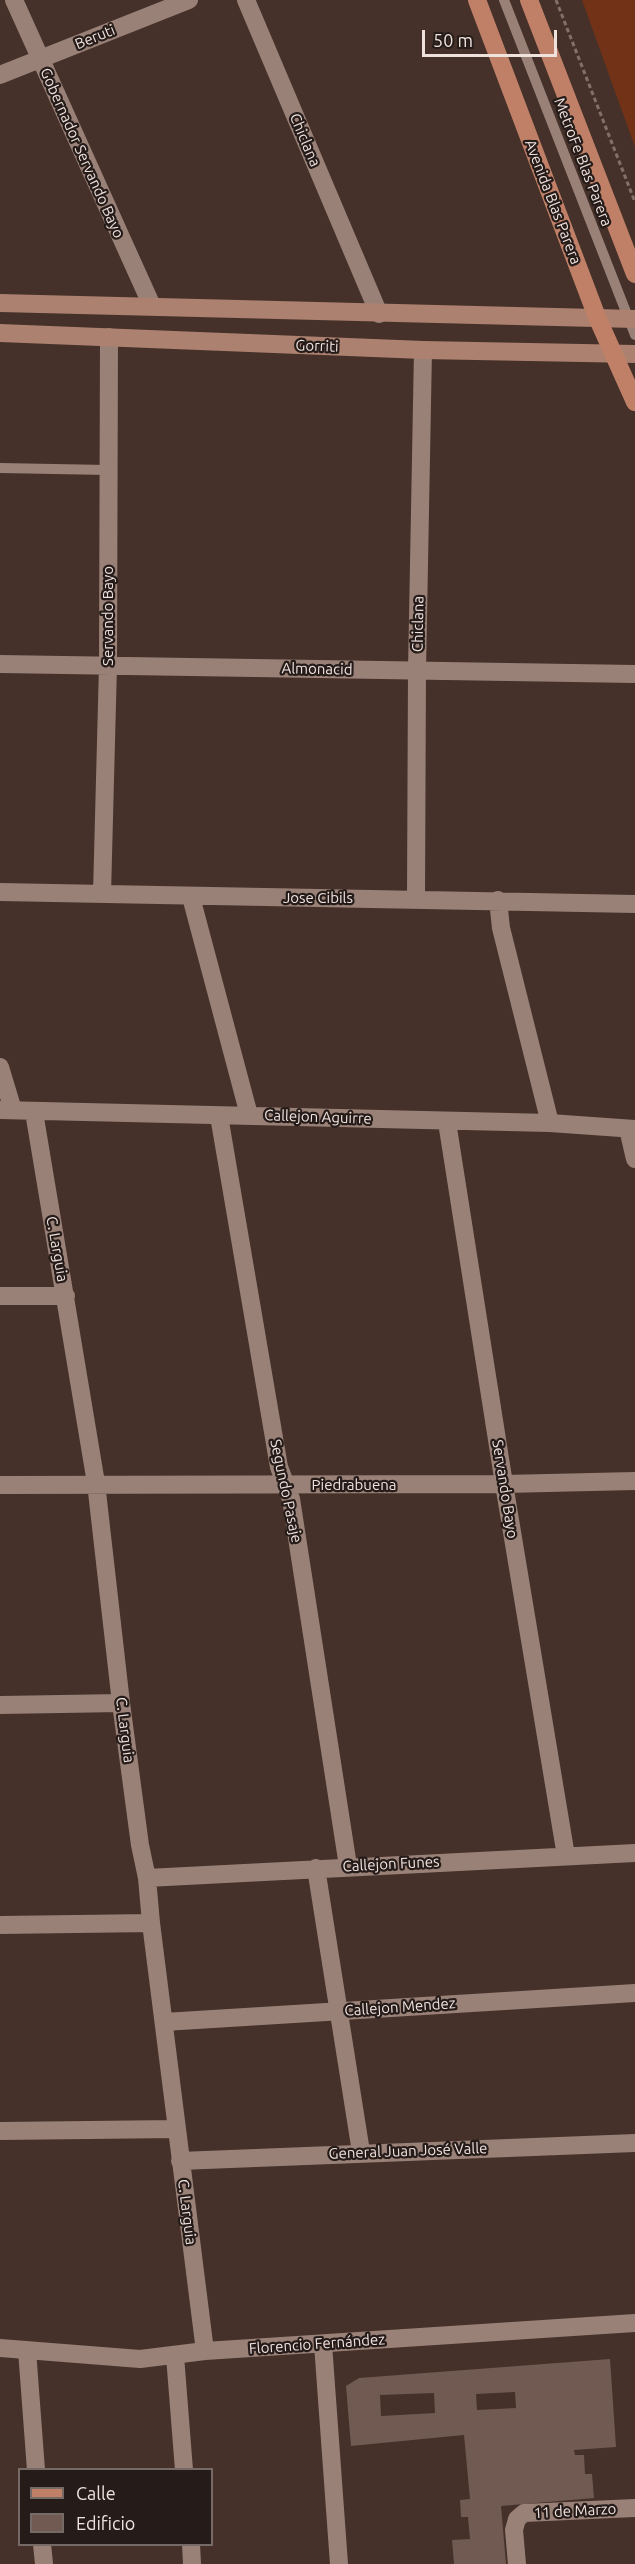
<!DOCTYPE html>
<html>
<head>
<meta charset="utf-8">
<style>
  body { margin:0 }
  #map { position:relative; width:635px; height:2564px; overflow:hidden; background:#453129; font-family:Ubuntu,sans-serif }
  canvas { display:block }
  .legend { position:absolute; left:18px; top:2468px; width:195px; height:78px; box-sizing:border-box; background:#251b18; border:2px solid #766a66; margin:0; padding:8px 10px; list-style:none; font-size:18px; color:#efe1dc }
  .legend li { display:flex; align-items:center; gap:12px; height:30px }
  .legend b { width:30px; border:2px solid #766a66 }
  .scale { position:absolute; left:422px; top:30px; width:135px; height:27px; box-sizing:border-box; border:3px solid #efe1dc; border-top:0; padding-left:8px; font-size:18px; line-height:21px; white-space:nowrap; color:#efe1dc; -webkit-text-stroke:4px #251b18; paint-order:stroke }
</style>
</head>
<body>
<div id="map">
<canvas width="635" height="2564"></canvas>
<ul class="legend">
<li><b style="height:8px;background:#c08068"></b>Calle</li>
<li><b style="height:16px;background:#715a51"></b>Edificio</li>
</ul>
<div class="scale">50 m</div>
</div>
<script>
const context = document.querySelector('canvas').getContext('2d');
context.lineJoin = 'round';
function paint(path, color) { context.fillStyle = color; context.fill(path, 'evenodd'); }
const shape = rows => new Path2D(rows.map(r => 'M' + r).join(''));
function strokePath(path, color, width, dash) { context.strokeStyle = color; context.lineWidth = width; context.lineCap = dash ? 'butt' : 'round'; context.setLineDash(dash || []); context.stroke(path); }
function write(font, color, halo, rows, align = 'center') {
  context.font = font + ' Ubuntu,sans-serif'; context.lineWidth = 4.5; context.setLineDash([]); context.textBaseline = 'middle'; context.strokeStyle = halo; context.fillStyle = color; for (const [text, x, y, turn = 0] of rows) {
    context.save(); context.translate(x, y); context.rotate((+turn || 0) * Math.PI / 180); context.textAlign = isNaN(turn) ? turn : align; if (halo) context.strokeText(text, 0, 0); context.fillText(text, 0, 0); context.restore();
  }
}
const green = shape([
  [582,0,635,0,635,147]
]);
const building = shape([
  [610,2359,616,2447,574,2450,575,2455,584,2455,585,2474,592,2474,594,2498,501,2506,506,2564,454,2564,452,2540,470,2539,468,2517,461,2517,460,2500,470,2499,464,2435,351,2446,346,2386,359,2378],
  [515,2392,516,2408,477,2410,476,2394],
  [434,2393,435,2413,381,2416,380,2395]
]);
const path = shape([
  [556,0,635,202]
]);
const lane = shape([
  [504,0,635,335],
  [0,468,108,470]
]);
const street = shape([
  [14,0,152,306],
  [246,0,379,314],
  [0,75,189,0],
  [0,664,635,674],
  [0,892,635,904],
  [102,894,108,665,109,337],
  [191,897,249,1115],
  [416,898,417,671,423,350],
  [498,900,501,928,550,1123],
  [0,1067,13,1110],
  [0,1110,550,1123,635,1129],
  [34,1112,96,1483,121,1703,140,1845,147,1878,151,1923,205,2351],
  [219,1116,279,1467,291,1499,348,1866],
  [447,1122,504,1484,566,1856],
  [628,1129,635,1159],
  [0,1296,66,1296],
  [0,1485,504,1484,635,1481],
  [0,1705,121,1703],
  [316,1868,361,2152],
  [147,1878,635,1853],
  [0,1925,151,1923],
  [164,2022,635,1993],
  [0,2131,176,2129],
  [180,2161,635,2143],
  [323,2344,339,2564],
  [0,2348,140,2359,205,2351,635,2323],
  [27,2350,36,2470],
  [175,2356,184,2470],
  [42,2544,44,2564],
  [191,2544,192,2564],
  [517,2564,514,2530,517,2519,524,2513,635,2508]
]);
const secondary = shape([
  [0,303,635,319],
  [0,333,423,350,635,354]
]);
const primary = shape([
  [477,0,597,317,635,402],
  [529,0,635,274]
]);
const streetNames = [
  ["Beruti",95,37,-22],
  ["Chiclana",305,140,67],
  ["Gobernador Servando Bayo",82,153,66],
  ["MetroFe Blas Parera",583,162,69],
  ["Avenida Blas Parera",553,202,69],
  ["Gorriti",317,346,2],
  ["Servando Bayo",108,616,-90],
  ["Chiclana",418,624,-89],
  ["Almonacid",317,669,1],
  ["Jose Cibils",318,898],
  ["Callejon Aguirre",318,1117,2],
  ["C. Larguia",57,1249,80],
  ["Piedrabuena",354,1485],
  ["Servando Bayo",505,1489,81],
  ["Segundo Pasaje",286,1491,78],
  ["C. Larguia",125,1730,83],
  ["Callejon Funes",391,1864,-3],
  ["Callejon Mendez",400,2007,-4],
  ["General Juan José Valle",408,2151,-2],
  ["C. Larguia",187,2212,83],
  ["Florencio Fernández",317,2344,-4],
  ["11 de Marzo",575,2511,-3]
];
paint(green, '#723217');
paint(building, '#715a51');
strokePath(path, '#827069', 3, [4.5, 3]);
strokePath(lane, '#998178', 10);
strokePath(street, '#998178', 18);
strokePath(secondary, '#ac8170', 18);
strokePath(primary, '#c08068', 18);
write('15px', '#efe1dc', '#251b18', streetNames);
</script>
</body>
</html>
